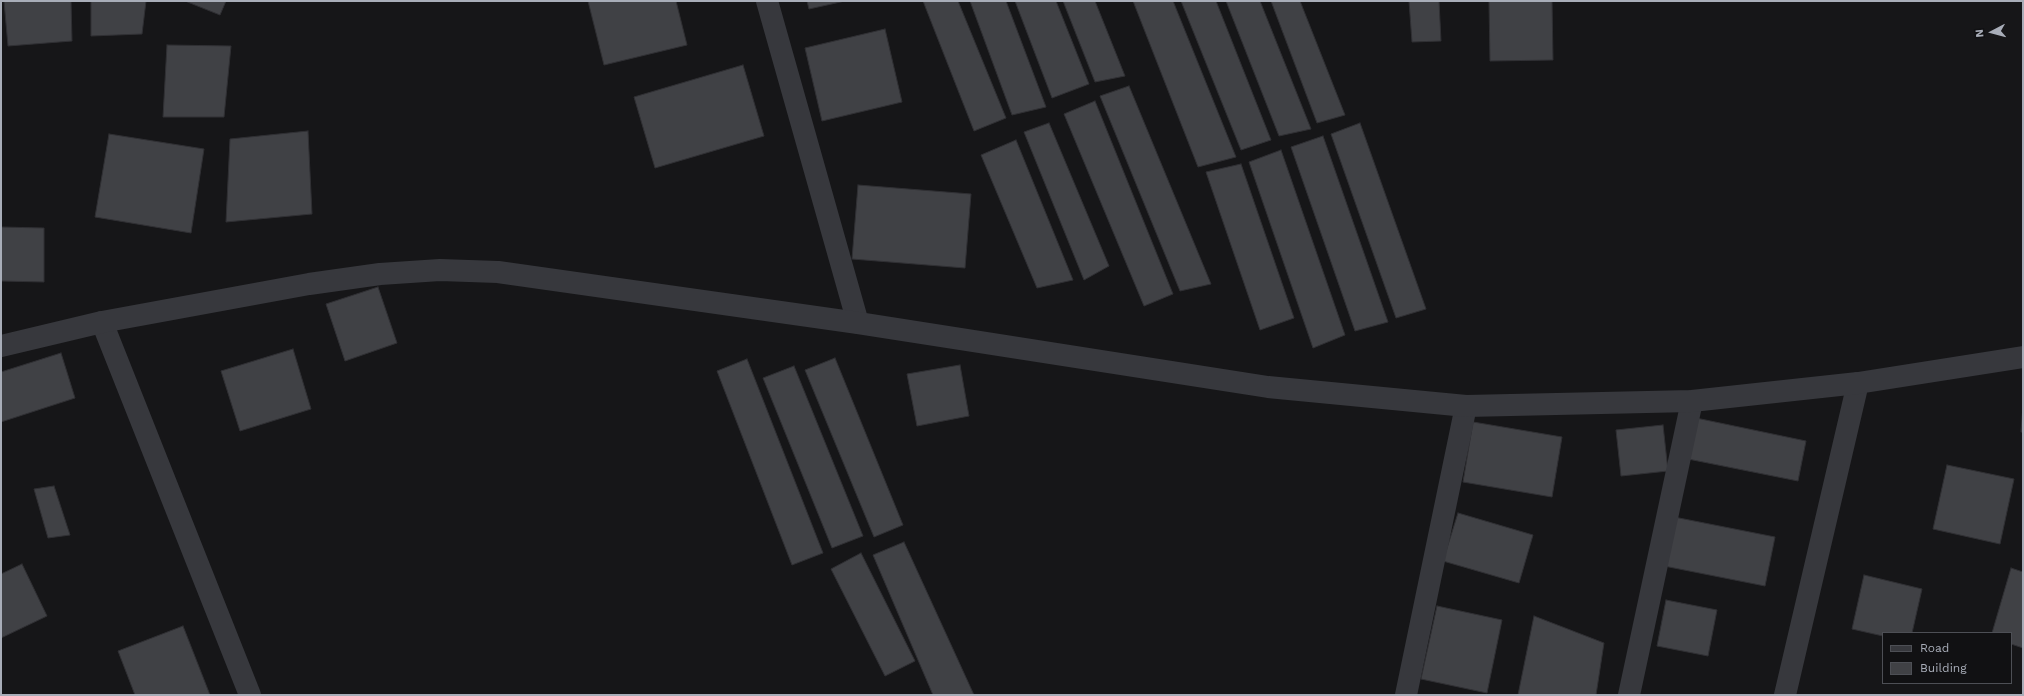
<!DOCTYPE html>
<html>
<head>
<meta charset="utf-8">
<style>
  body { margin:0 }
  #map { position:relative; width:2024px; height:696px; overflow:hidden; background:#161618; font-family:"Work Sans",sans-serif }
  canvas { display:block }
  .frame { position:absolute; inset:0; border:2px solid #a8adb8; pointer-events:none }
  .legend { position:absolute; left:1882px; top:632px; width:130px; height:52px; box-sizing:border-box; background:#111113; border:1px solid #4d4f55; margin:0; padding:5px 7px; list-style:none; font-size:12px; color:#a8adb8 }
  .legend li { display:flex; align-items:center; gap:8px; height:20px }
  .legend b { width:20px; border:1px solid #4d4f55 }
  .north { position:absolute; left:1972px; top:12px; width:40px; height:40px; -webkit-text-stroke:3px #111113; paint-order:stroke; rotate:264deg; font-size:11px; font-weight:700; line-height:16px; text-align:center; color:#a8adb8 }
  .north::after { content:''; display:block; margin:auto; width:14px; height:18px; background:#a8adb8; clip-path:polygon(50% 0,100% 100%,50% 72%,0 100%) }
</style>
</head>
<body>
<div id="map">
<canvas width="2024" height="696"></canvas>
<div class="frame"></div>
<ul class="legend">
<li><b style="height:5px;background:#37383d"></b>Road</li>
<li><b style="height:11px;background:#404145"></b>Building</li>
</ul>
<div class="north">N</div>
</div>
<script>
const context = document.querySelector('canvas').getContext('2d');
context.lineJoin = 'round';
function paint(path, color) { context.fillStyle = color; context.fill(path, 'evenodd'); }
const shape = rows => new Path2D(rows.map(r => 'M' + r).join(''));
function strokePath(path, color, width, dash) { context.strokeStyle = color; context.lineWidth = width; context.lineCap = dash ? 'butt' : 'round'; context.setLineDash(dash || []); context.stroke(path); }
const building = shape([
  [4,1,71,1,72,41,8,46,4,1],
  [91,1,146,1,142,34,91,36,91,1],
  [185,1,226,1,220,15,185,1],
  [588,1,676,1,687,45,604,65,588,1],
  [807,1,845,1,809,9,807,1],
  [923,1,958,1,1006,118,974,131,923,1],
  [970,1,1006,1,1046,107,1012,115,970,1],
  [1015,1,1056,1,1089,84,1052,98,1015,1],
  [1063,1,1095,1,1125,76,1095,82,1063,1],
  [1133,1,1173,1,1236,157,1198,167,1133,1],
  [1181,1,1216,1,1271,140,1241,150,1181,1],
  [1226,1,1260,1,1311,129,1279,136,1226,1],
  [1271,1,1300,1,1345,115,1317,123,1271,1],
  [1409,1,1439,1,1441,41,1412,42,1409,1],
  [1489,1,1552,1,1553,60,1490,61,1489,1],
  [885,29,902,102,822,121,805,48,885,29],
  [167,45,231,46,224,117,163,117,167,45],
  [743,65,764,136,655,168,634,97,743,65],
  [1129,86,1211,284,1180,291,1100,96,1129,86],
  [1095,101,1173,294,1144,306,1064,114,1095,101],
  [1049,123,1109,266,1084,280,1024,132,1049,123],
  [1360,123,1426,309,1396,318,1331,134,1360,123],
  [308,131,312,214,226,222,230,139,308,131],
  [109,134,204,149,191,233,95,217,109,134],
  [1323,136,1388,322,1355,331,1291,147,1323,136],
  [1016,140,1073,280,1037,288,981,155,1016,140],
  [1281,150,1345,335,1313,348,1249,162,1281,150],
  [1241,164,1294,318,1260,330,1206,172,1241,164],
  [858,185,971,194,965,268,852,259,858,185],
  [1,227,44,228,44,282,1,281,1,227],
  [378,287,397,343,345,361,326,304,378,287],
  [293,349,311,409,240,431,221,371,293,349],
  [61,353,75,398,1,422,1,372,61,353],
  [835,358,903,525,874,537,805,370,835,358],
  [747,359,823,553,792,565,717,371,747,359],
  [960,365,969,416,917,426,907,374,960,365],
  [794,366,863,536,832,548,763,378,794,366],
  [2023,406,2023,432,2021,432,2023,406],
  [1696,418,1806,441,1798,481,1688,459,1696,418],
  [1473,422,1562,437,1552,497,1463,482,1473,422],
  [1663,425,1668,471,1621,476,1616,430,1663,425],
  [1947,465,2014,479,2000,544,1933,529,1947,465],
  [54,486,70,535,48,538,34,489,54,486],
  [1458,513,1533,535,1519,583,1443,561,1458,513],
  [1674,517,1775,537,1765,586,1664,566,1674,517],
  [904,542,974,695,933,695,873,555,904,542],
  [861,553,915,661,885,676,831,569,861,553],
  [22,564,47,616,1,638,1,574,22,564],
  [2011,568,2023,572,2023,648,2011,644,2011,633,1992,633,2011,568],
  [1864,575,1922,589,1912,633,1883,633,1883,636,1852,629,1864,575],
  [1666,600,1717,610,1708,656,1657,646,1666,600],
  [1437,606,1502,620,1487,693,1421,679,1437,606],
  [1534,616,1604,643,1596,695,1518,695,1534,616],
  [183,626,210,695,135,695,118,651,183,626]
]);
const minor = shape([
  [767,1,858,323],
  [102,322,250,695],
  [1406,695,1466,406],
  [1629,695,1692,401],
  [1785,695,1858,383]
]);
const tertiary = shape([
  [1,346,102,322,309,284,380,274,440,270,498,272,858,323,1268,387,1466,406,1692,401,1858,383,2023,357]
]);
paint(building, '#404145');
strokePath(building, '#303034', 1);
strokePath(minor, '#37383d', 22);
strokePath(tertiary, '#37383d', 22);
</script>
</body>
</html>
